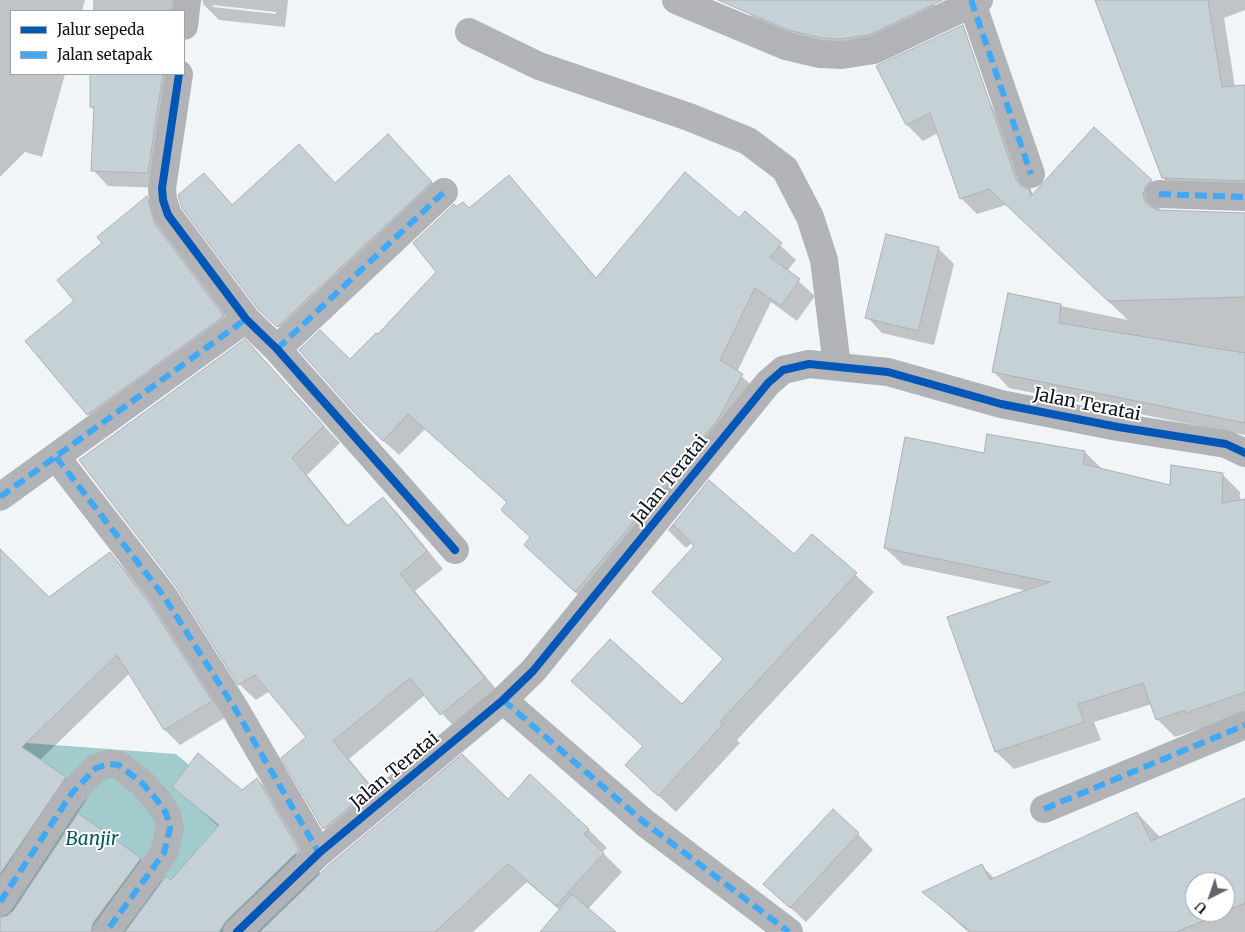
<!DOCTYPE html>
<html>
<head>
<meta charset="utf-8">
<style>
  body { margin:0 }
  #map { position:relative; width:1245px; height:932px; overflow:hidden; background:#f2f5f8; font-family:Merriweather,serif }
  canvas { display:block }
  .legend { position:absolute; left:10px; top:10px; width:175px; height:65px; box-sizing:border-box; background:#fff; border:1px solid #a0a2a5; margin:0; padding:6px 9px; list-style:none; font-size:15px; color:#11161d }
  .legend li { display:flex; align-items:center; gap:10px; height:25px }
  .legend b { width:25px; border:1px solid #a0a2a5 }
  .north { position:absolute; left:1185px; top:872px; width:50px; height:50px; box-sizing:border-box; background:#fff; border:1px solid #a0a2a5; border-radius:50%; rotate:221deg; font-size:14px; font-weight:700; line-height:20px; text-align:center; color:#11161d }
  .north::after { content:''; display:block; margin:auto; width:18px; height:22px; background:#60646a; clip-path:polygon(50% 0,100% 100%,50% 72%,0 100%) }
</style>
</head>
<body>
<div id="map">
<canvas width="1245" height="932"></canvas>
<ul class="legend">
<li><b style="height:6px;background:#0057b8"></b>Jalur sepeda</li>
<li><b style="height:6px;background:#3fa9f5"></b>Jalan setapak</li>
</ul>
<div class="north">U</div>
</div>
<script>
const context = document.querySelector('canvas').getContext('2d');
context.lineJoin = 'round';
function paint(path, color) { context.fillStyle = color; context.fill(path, 'evenodd'); }
const shape = rows => new Path2D(rows.map(r => 'M' + r).join(''));
function strokePath(path, color, width, dash) { context.strokeStyle = color; context.lineWidth = width; context.lineCap = dash ? 'butt' : 'round'; context.setLineDash(dash || []); context.stroke(path); }
function write(font, color, halo, rows, align = 'center') {
  context.font = font + ' Merriweather,serif'; context.lineWidth = 4; context.setLineDash([]); context.textBaseline = 'middle'; context.strokeStyle = halo; context.fillStyle = color; for (const [text, x, y, turn = 0] of rows) {
    context.save(); context.translate(x, y); context.rotate((+turn || 0) * Math.PI / 180); context.textAlign = isNaN(turn) ? turn : align; if (halo) context.strokeText(text, 0, 0); context.fillText(text, 0, 0); context.restore();
  }
}
const water = shape([
  [0,741,176,754,389,932,0,932]
]);
const shadow = shape([
  [0,0,85,0,82,11,11,11,11,74,65,74,42,157,25,152,0,177],
  [93,0,288,0,285,27,219,20,203,4,203,0,197,1,185,17,184,79,164,188,108,186,93,170,95,111,91,107,92,74,184,74,184,11,93,11],
  [213,5,276,12,276,14,213,7],
  [736,0,932,0,942,18,854,51,760,25],
  [1097,0,1245,0,1245,10,1224,18,1235,87,1245,86,1245,197,1179,194,1163,178],
  [962,51,1017,152,1033,195,1151,181,1167,197,1162,203,1159,211,1245,214,1245,435,1009,388,993,371,1008,295,1128,320,1006,205,977,214,961,198,938,133,923,141,907,125,878,66],
  [402,150,446,197,293,341,259,308,204,174,233,205,336,184],
  [509,177,597,279,739,220,745,213,796,260,787,271,815,296,797,321,771,302,737,372,758,391,591,607,541,560,531,538,508,503,425,429,399,455,378,436,350,361,378,336,438,272,456,209,470,209],
  [147,198,162,212,238,331,102,429,88,414,76,301,103,243],
  [938,248,954,264,934,345,882,333,867,317],
  [261,358,340,443,307,475,348,526,383,498,399,515,443,569,415,591,501,695,457,730,425,695,349,759,388,806,341,845,324,828,283,758,308,737,270,691,256,700,239,684],
  [1085,452,1103,470,1171,486,1222,474,1240,492,1240,501,1245,501,1245,712,1205,730,1202,728,1175,737,1157,719,1152,704,1094,722,1101,740,1014,769,996,752,1028,591,903,565,885,548,985,454],
  [709,482,794,556,812,535,874,592,737,740,740,743,676,812,645,783,644,747,725,659,696,546,692,543,686,548,669,531],
  [0,551,49,598,110,554,126,570,166,621,226,717,180,745,165,730,130,673,40,760,65,778,87,799,77,814,140,859,163,882,172,882,219,827,173,786,242,791,257,779,279,801,321,874,508,801,588,829,607,848,602,852,622,872,588,909,614,932,542,932,560,910,527,882,473,932,0,932],
  [1245,800,1245,932,968,932,924,892,982,866,995,879,1137,813,1161,838],
  [1195,882,1225,882,1225,912,1195,912],
  [858,834,873,850,806,922,781,899]
]);
const building = shape([
  [718,0,943,0,869,35,841,39,822,38,788,30,718,0],
  [1095,0,1208,0,1222,87,1245,85,1245,181,1162,178,1095,0],
  [963,25,1016,179,1021,186,1029,189,1031,196,1094,127,1152,180,1146,186,1143,194,1145,202,1151,207,1158,210,1245,213,1245,297,1108,301,989,189,960,199,930,113,906,125,876,66,963,25],
  [90,74,163,74,148,173,91,171,94,107,90,107,90,74],
  [388,134,432,182,277,327,258,309,182,208,178,195,204,173,232,205,299,144,335,183,388,134],
  [685,172,739,218,745,211,782,243,770,257,800,279,781,306,755,288,720,360,743,374,717,421,575,592,524,545,530,537,501,510,507,502,408,414,383,441,361,420,299,350,320,330,350,359,376,333,378,334,436,272,413,243,454,204,456,207,463,202,469,208,509,175,596,278,685,172],
  [147,196,155,224,224,316,87,415,25,341,74,301,57,280,102,243,97,237,147,196],
  [886,234,939,247,918,331,865,318,886,234],
  [1008,293,1061,304,1059,323,1245,353,1245,423,992,372,1008,293],
  [245,339,324,426,292,458,347,526,383,497,427,551,400,574,485,678,440,715,410,678,333,741,372,788,323,829,281,758,306,737,255,675,238,685,175,585,79,460,245,339],
  [987,434,1085,451,1083,464,1170,485,1171,465,1223,473,1222,503,1245,499,1245,692,1186,713,1185,710,1156,720,1143,683,1078,704,1084,722,995,752,947,617,1050,582,884,548,905,437,984,453,987,434],
  [709,480,794,554,812,534,857,573,720,722,723,724,658,796,625,765,643,746,571,681,610,639,682,704,723,659,652,592,694,546,674,525,668,531,709,480],
  [0,549,49,597,110,552,150,604,212,701,164,730,117,655,22,747,66,777,0,874,0,549],
  [198,753,242,790,257,778,299,850,226,921,219,932,125,932,166,876,171,880,219,825,172,787,198,753],
  [462,754,508,799,530,774,589,829,584,834,604,853,556,906,508,864,435,932,260,932,329,865,462,754],
  [1245,798,1245,903,1225,912,1225,882,1195,882,1195,912,1225,912,1176,932,971,932,922,892,982,864,990,880,1137,812,1151,841,1245,798],
  [833,809,859,833,790,908,763,884,833,809],
  [78,813,141,858,93,923,91,932,0,932,0,917,7,916,13,911,78,813],
  [572,894,616,932,540,932,572,894]
]);
const street = shape([
  [676,0,786,46,820,54,842,55,874,50,979,0],
  [971,0,1031,174],
  [184,26,187,0],
  [469,32,539,66,689,117,748,141,785,169,810,217,824,260,837,366],
  [179,74,162,188,163,200,168,215,246,319,277,349,455,550],
  [1159,194,1245,197],
  [277,349,444,192],
  [56,457,163,595,234,707,319,853],
  [0,497,246,319],
  [503,700,645,823,789,932],
  [1044,809,1245,725],
  [0,902,72,793,96,768,109,764,119,765,142,783,157,800,166,813,170,828,164,853,106,932],
  [237,932,319,853,503,700,533,671,768,383,783,370,809,364,888,372,1001,404,1118,427,1226,444,1245,453]
]);
const quiet = shape([
  [971,0,1031,174],
  [1159,194,1245,197],
  [277,349,444,192],
  [56,457,163,595,234,707,319,853],
  [0,497,246,319],
  [503,700,645,823,789,932],
  [1044,809,1245,725],
  [0,902,72,793,96,768,109,764,119,765,142,783,157,800,166,813,170,828,164,853,106,932]
]);
const cycleway = shape([
  [179,74,162,188,163,200,168,215,246,319,277,349,455,550],
  [237,932,319,853,503,700,533,671,768,383,783,370,809,364,888,372,1001,404,1118,427,1226,444,1245,453]
]);
const streetNames = [
  ["Jalan Teratai",1087,405,11],
  ["Jalan Teratai",670,480,-51],
  ["Jalan Teratai",395,771,-40]
];
const waterNames = [
  ["Banjir",92,840]
];
paint(water, '#a1cbcd');
paint(shadow, '#0003');
paint(building, '#c5d1d6');
strokePath(building, '#abb1b4', 1);
strokePath(street, '#b2b3b6', 28);
strokePath(quiet, '#3fa9f5', 6, [12, 6]);
strokePath(cycleway, '#0057b8', 8);
write('18px', '#11161d', '#fff', streetNames);
write('italic 19px', '#005a5c', '#fff', waterNames);
</script>
</body>
</html>
